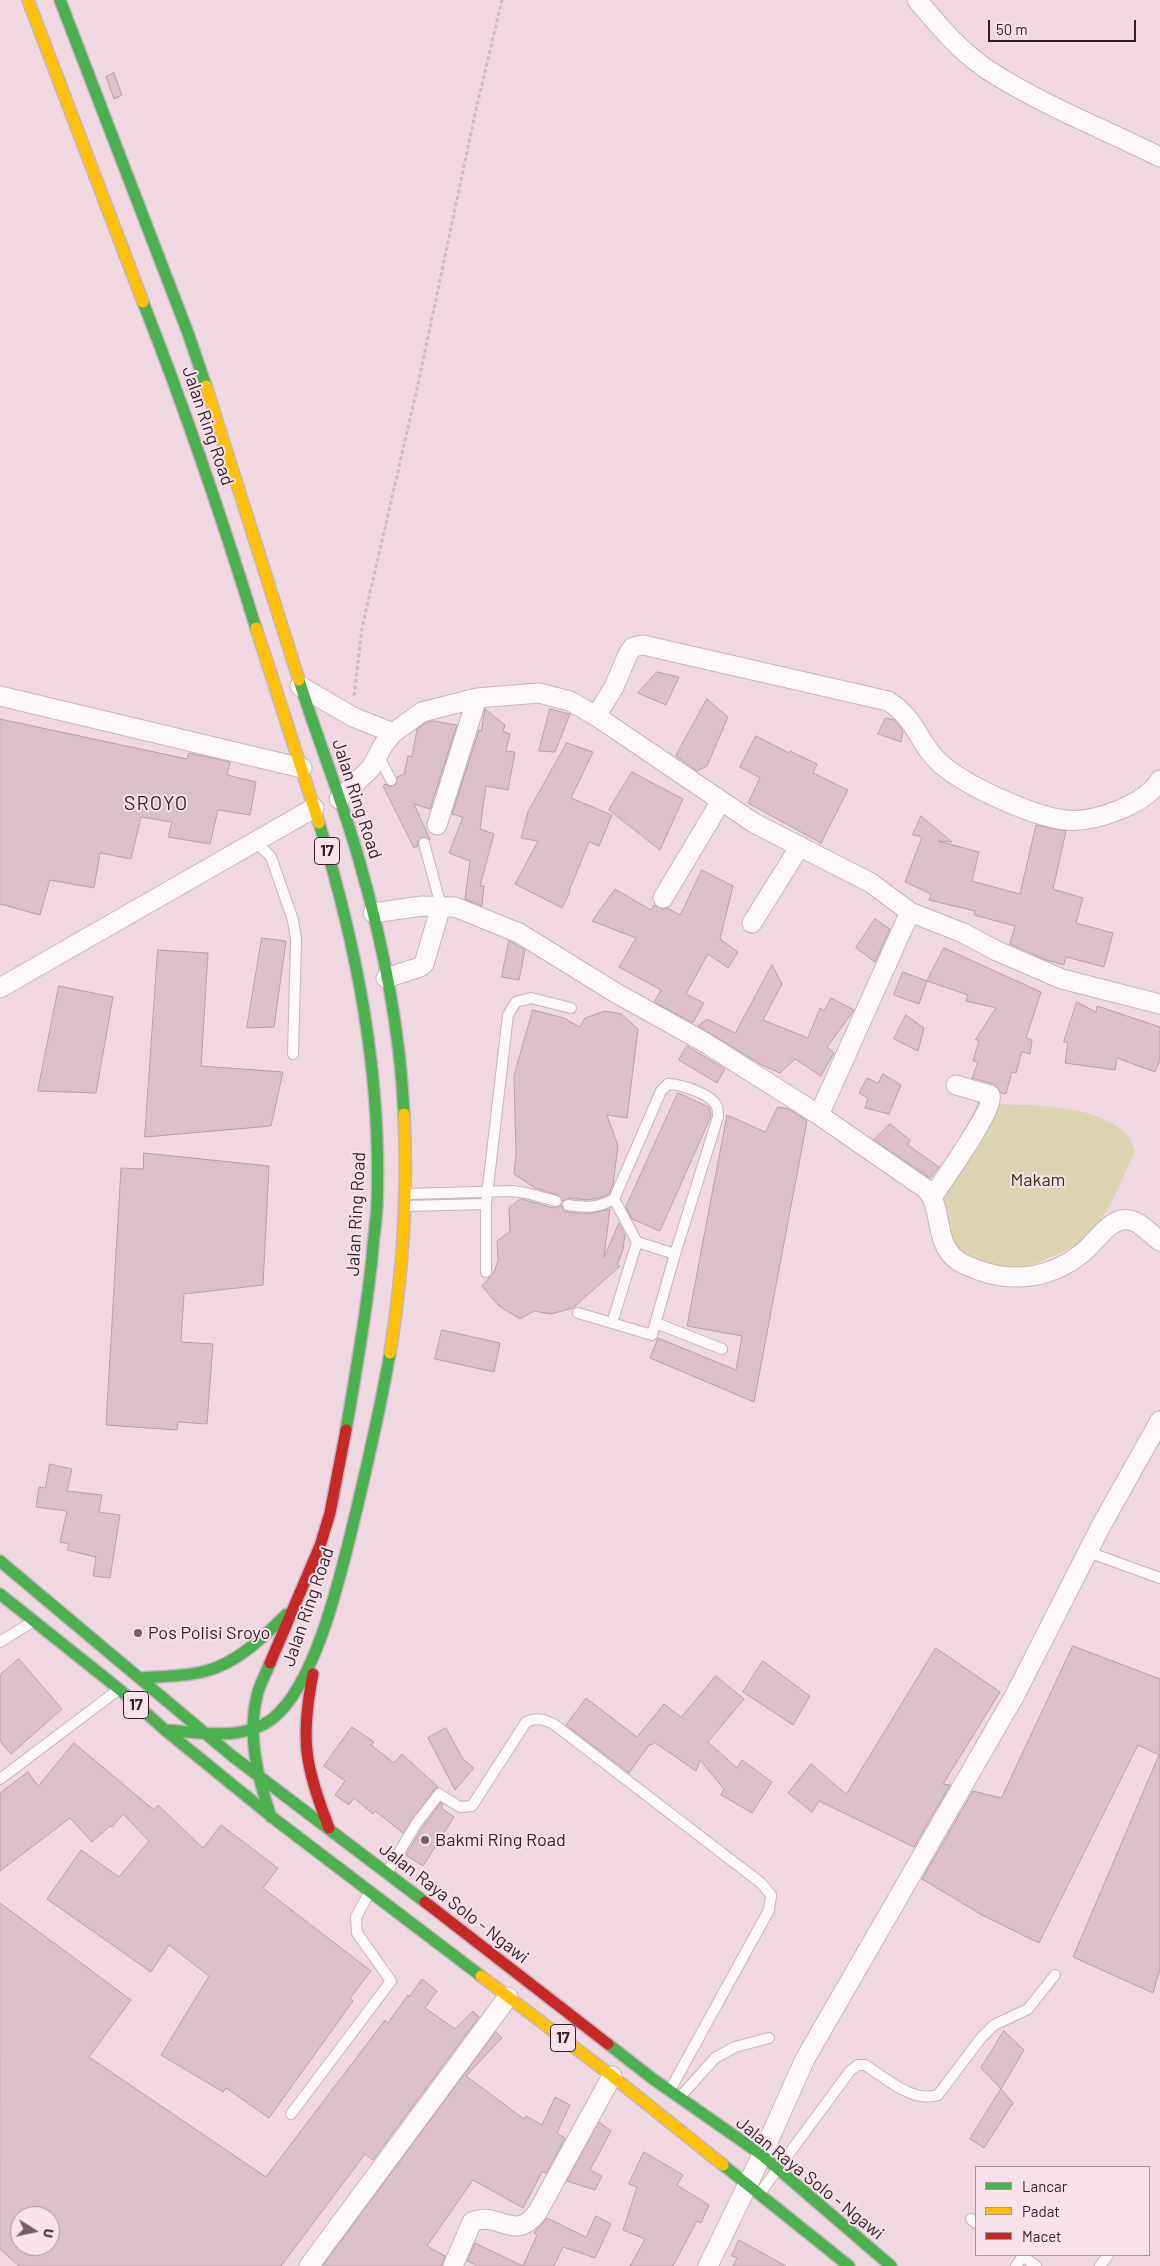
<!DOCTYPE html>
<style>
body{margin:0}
#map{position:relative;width:1160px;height:2266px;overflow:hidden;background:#efd8e1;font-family:Barlow,sans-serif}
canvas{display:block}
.legend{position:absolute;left:975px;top:2166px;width:175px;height:90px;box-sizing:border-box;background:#f8e2eb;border:1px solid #a8949c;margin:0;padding:6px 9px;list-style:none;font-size:15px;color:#311e26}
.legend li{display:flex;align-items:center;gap:10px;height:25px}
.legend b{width:25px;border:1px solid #a8949c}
.north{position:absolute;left:10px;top:2206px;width:50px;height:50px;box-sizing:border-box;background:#f8e2eb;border:1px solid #a8949c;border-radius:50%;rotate:100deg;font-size:14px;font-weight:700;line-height:20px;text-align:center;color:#311e26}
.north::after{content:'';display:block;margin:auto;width:18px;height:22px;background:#745f67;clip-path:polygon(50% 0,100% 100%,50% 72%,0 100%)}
.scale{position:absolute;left:988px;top:20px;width:148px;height:22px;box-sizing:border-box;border:2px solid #311e26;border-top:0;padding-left:6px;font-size:15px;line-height:18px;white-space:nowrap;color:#311e26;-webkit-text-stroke:4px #f8e2eb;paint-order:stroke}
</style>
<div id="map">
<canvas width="1160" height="2266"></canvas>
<ul class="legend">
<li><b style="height:6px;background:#4caf50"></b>Lancar</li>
<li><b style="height:6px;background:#ffc107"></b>Padat</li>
<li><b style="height:6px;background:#c62828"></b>Macet</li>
</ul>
<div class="north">U</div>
<div class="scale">50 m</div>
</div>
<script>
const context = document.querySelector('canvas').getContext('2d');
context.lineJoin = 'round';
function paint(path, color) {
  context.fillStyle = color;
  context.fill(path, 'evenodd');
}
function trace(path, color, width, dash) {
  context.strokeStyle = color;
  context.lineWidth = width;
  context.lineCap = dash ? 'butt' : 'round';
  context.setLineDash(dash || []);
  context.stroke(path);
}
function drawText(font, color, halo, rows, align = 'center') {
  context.font = font + ' Barlow,sans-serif';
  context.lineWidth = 4;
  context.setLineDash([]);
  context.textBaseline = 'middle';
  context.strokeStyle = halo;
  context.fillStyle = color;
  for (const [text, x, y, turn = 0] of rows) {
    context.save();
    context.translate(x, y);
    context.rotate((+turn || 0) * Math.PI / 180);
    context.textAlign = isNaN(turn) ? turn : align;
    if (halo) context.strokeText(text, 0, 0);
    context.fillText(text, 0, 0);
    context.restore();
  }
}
paint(new Path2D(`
 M998,1104c41,2 101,0 131,33 3,3 4,10 6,14l-21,46 -12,23 -16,21 -46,21 -22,7 -22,-1 -39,-16 -10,-15 -7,-39z`), '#ddd5b1');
const building = new Path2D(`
 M114,73l8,22 -8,4 -8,-22z
 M657,672l22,5 -13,28 -28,-12z
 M707,699l21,18 -21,49 -10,5 -21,-15z
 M485,709l20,16 -2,6 7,3 -4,17 9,1 -7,38 -22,-4 -6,43 14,5 -14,52h4l-2,20 -17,-7 5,-38 -21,-8 14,-36 -11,-3 27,-84 2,1z
 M550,709l20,5 -15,38 -16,-1z
 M886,718l8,2 9,11 -2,11 -23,-8z
 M0,719l187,40 2,-6 41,9 -3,13 29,7 -6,33 -32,-5 -8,34 -42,-7 4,-15 -31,-5 -10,42 -31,-6 -6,35 -44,-8 -10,35 -40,-11z
 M434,721l23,4 -27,84 -16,-5 16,36 -8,-3 -4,4v5l-4,2 -31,-62 2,-2 6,3 5,-3 1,-7 7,-3 4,-18 4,1 5,-28 10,-7z
 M756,736l33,17 1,-2 27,13 -4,9 35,17 -27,53 -73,-40 12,-25 -20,-11z
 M567,743l26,9 -22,46 41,17 -13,31 -10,-4 -20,49 1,1 -8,16 -47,-24 23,-43 -17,-3 7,-26z
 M632,772l51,27 -23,51 -51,-40z
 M921,816l31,26 -14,-1 41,11 -7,29 48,13 16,-69 30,6 -13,58 30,9 -7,25 37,10 -9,34 -38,-10 -2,8 -18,-5 -36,-16 5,-18 -41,-11 1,-4 -46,-11 2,-6 -26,-12 17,-45 -9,-2z
 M702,870l31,16 -13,53 18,13 -10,16 -20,-14 -22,40 18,9 -11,20 -39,-21 7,-12 -42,-23 17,-29 -44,-17 23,-32 36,21 3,-5 8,4 5,-1 13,7z
 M875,919l15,10 -15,33 -19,-14z
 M262,938l24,3 -12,86 -27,1z
 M509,941l16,9 -6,30 -17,-3z
 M944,948l97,44 -15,46 6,2 -2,14 -8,-2 -6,21 -4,-1 -6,22 -5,-1 -7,-9 -22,-6 6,-16 -5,-1 6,-21h-4l21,-32 -30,-7 2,-6 -41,-14z
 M158,950l50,3 -7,113 82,6 -12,54 -126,11z
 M772,965l10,19 -19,36 45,18 12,-30 4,3 7,-13 23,12 -27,37 7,6 -13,23 -26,-17 -15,14 -18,-8 -64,-39 9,-7 28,14z
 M903,972l24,9 -8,23 -25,-9z
 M59,986l54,11 -17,96 -58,-2z
 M1077,1002l19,10 1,-6 63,21v33l-5,12 -38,-14 -2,12 -50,-7 3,-21h-4z
 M533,1010l31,8 16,9 5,-9 20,-7 16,3 17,15 -11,89 -20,-3 11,31 -5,38 -4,10 -9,4 -14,2 -17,-2 -6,3 -5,-6 -23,-7 -21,-14 2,-21 -2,-77z
 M906,1015l18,13 -6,23 -24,-12z
 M687,1046l38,23 -8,14 -38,-23z
 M883,1074l18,11 -12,29 -24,-6 3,-10 -9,-5 8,-15 11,5z
 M678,1093l31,14 2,9 -51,115 -28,-12 -6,-12z
 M778,1107l11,2 18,12 -53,281 -104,-44 8,-20 78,32 6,-34 -55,-10 40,-211 38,17z
 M890,1124l20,16 -2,5 31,22 -9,11 -56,-38z
 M144,1153l125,13 -6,119 -79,9 -3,48 32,2 -6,80 -29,-2 -1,8 -71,-5 15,-257 22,1z
 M521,1199l33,9 7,-3 3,6 10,2h18l18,-4 -6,48 15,-34 6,12 -2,15 -6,15 3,1 -47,42 -22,6 -17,-3 -14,8 -21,-13 -17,-20 12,-14 4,-12 -1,-19 13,-10 -1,-23z
 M442,1330l58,13 -6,29 -59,-13z
 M50,1464l22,5 -5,22 35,4 -3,17 21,3 -10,63 -17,-2 3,-19 -29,-7 2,-6 -9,-2 7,-31 -31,-4 3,-20 6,1z
 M1073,1646l87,33v290l-7,24 -80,-36 86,-202 -21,-10 -99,198 -57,-28 -60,-36 51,-88 28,7z
 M936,1648l64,44 -57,92 7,1 -36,62 -95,-46 -7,11 -24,-19 23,-29 35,30z
 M19,1659l43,50 -51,45 -11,-13v-66z
 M763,1661l47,35 -17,29 -50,-33z
 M716,1676l28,23 -36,43 29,26 5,-8 30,22 -20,31 -31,-18 3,-6 -24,-29 -4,11 -42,-29 -2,3 -2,-1 -21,29 -63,-48 20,-27 51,39 27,-33 17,13z
 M352,1727l22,15 -3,3 23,18 8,-9 36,33 -4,3 -31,43 -28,-22 -2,3 -19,-16 -5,7 -14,-10 10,-14 -21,-15z
 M446,1728l17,31 11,9 -19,22 -27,-52z
 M74,1743l80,67 4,-5 45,43 18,-23 57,43 -15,20 108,83 -21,27 3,3 -84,117 -43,-30 -3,4 -62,-37 48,-79 -40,-31 -18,27 -104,-73 34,-49 38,27 30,-36 -26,-27 -11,13 -2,-1 -18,16 -22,-24 -70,53v-78l28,-21 10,14z
 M441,1803l2,2 -2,3 13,9 -31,49 -17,-11 16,-27z
 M0,1903l131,97 -42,57 177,120 119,-157 3,3 20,-28 1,2 13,-18 15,12 -12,17 30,21 18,-18 6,6 -106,143 -8,-6 -84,112h-262l-19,-17zM20,2216h30v30h-30z
 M1004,2031l20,19 -23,39 -20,-21z
 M496,2032l6,6 -36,38 58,43 2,-3 16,9 13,-28 15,8 -13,28 8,5 -19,35 -4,-1 -19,36 -50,-28 -46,66 18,10 -3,10h-119z
 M1001,2089l12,14 -29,45 -14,-9z
 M599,2122l12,9 -21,39 12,6 -7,14 -28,-9z
 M644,2152l39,23 -6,10 32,20 -8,18 -4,-2 -24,45h-43l15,-27 -22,-9 14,-43 -8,-3z
 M596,2216l15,8 -16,34 -32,-11 -9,19h-76l-11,-5 8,-18 48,23 14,-31 -3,-2 13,-15 39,19z
 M739,2240l47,26h-53l4,-8 -5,-2z`);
paint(building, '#dbbfcb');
trace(building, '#b5a1a9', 1);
const lane = new Path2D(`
 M378,755l13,25
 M256,842l15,15 22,63 3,20 -3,114
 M424,843l17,63
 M408,1194l105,-3 13,2 30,8
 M568,1205c18,3 30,3 46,-6l47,-108 7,-7c12,0 43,10 48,21 2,3 2,8 2,12l-43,137 -23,81 -40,-12 25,-81 -23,-43
 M407,1206l79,-2
 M637,1242l38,12
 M486,1272v-68l22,-189 8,-13 15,-4 40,10
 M578,1313l34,10
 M656,1323l66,26
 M1088,1552l72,26
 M0,1642l32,-20
 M0,1779l118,-89
 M388,1871l28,-47 23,-30 21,13 12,-1 54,-84c12,-5 18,-3 29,3l206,158 10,12 -2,15 -99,180
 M681,2096l34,-38 20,-11 34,-9
 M291,2114l100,-133 -34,-48 -1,-16 13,-24
 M760,2193l90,-122 8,-6h7c21,13 47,38 73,30l43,-57 13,-13 34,-16 27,-34
 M971,2219l5,4
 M1021,2255l15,11
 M1016,2266l7,-10
 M1100,2266l8,-11`);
const street = new Path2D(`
 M917,0c21,25 42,50 68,68 54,36 117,60 175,89
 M300,686l53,31 40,16
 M0,696l302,72
 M596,716l18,-29 14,-33 5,-7 10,-2 245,56c29,18 30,43 53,63 25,22 91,52 124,56 29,3 80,-15 95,-40
 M339,799l32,-31 13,-24 9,-11 29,-21 55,-14 62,-5 31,8 26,15 158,107 117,60 39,29 53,21 34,18 65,28 98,25
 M437,825l40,-127
 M663,898l58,-97
 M373,913l49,-7 33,1 64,26 97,60 88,49 115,73 107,74c18,20 7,53 31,71 6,5 16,8 24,11 35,12 71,6 100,-17 14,-10 29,-38 48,-34 11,1 22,15 31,21
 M752,923l48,-77
 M386,978l34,-11 4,-3 17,-58
 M0,988l314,-180
 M819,1115l91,-203
 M933,1196c10,-16 62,-87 57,-101l-34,-10
 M309,2266l199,-269
 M453,2266l19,-44c26,-12 42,21 65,-9l75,-137
 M708,2266l54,-111 43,-96 210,-364 87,-171 58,-103`);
const fast = new Path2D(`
 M60,0l128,333 18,53
 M143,302c42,107 79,216 113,326
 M299,680c19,61 43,119 60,180 24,83 41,169 45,254
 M319,823c38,124 63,252 58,383 -1,17 -4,35 -5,52 -6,58 -16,115 -26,172
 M0,1561l231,194 194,147
 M0,1594l119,95 46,41 112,91 204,155
 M270,1663c-4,11 -11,22 -13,33 -10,40 1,83 14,121
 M141,1678c21,-2 44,-1 65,-7 33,-9 57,-34 81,-57
 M165,1730c34,2 77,12 107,-11 46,-35 71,-155 85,-211 12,-51 24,-103 33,-155
 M608,2044l45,35 109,76 129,111
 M723,2165l126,101`);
const slow = new Path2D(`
 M28,0l115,302
 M206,386l93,294
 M256,628l63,195
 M390,1353c13,-80 18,-158 14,-239
 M481,1976l131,100 111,89`);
const jam = new Path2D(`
 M270,1663l50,-117 10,-33 16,-83
 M313,1674c-13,65 -8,93 16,154
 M425,1902l183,142`);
trace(lane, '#c7b4bc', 12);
trace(street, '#c7b4bc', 21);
trace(fast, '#c7b4bc', 14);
trace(slow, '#c7b4bc', 14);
trace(jam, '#c7b4bc', 14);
trace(new Path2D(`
 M354,696l8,-68 56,-244 57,-270 27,-114`), '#c7bfc3', 3, [4, 2.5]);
trace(lane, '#fdf9fa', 10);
trace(street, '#fdf9fa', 19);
trace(fast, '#4caf50', 11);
trace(slow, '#ffc107', 11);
trace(jam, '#c62828', 11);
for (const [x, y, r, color] of [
 [138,1633,5,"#745f67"],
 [425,1840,5,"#745f67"]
]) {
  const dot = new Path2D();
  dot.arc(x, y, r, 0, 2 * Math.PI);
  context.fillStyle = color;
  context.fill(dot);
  trace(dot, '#f8e2eb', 2);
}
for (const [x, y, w] of [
 [327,851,25],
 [136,1705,25],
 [563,2038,25]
]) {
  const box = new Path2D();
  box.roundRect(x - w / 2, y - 13.5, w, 27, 4);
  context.fillStyle = '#f8e2eb';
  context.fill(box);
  trace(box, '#311e26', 1);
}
drawText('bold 16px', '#311e26', null, [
 ["17",327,851],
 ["17",136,1705],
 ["17",563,2038]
]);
drawText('18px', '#311e26', '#f8e2eb', [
 ["Jalan Ring Road",208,426,71],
 ["Jalan Ring Road",357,799,72],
 ["Jalan Ring Road",356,1214,-87],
 ["Jalan Ring Road",308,1607,-71],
 ["Jalan Raya Solo - Ngawi",454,1903,38],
 ["Jalan Raya Solo - Ngawi",810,2178,39]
]);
drawText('18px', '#323300', '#f8e2eb', [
 ["Makam",1038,1180]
]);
drawText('18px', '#311e26', '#f8e2eb', [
 ["Pos Polisi Sroyo",148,1633],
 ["Bakmi Ring Road",435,1840]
], 'left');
context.letterSpacing = '1px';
drawText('20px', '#311e26', '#f8e2eb', [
 ["SROYO",156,803]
]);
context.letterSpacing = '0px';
</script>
